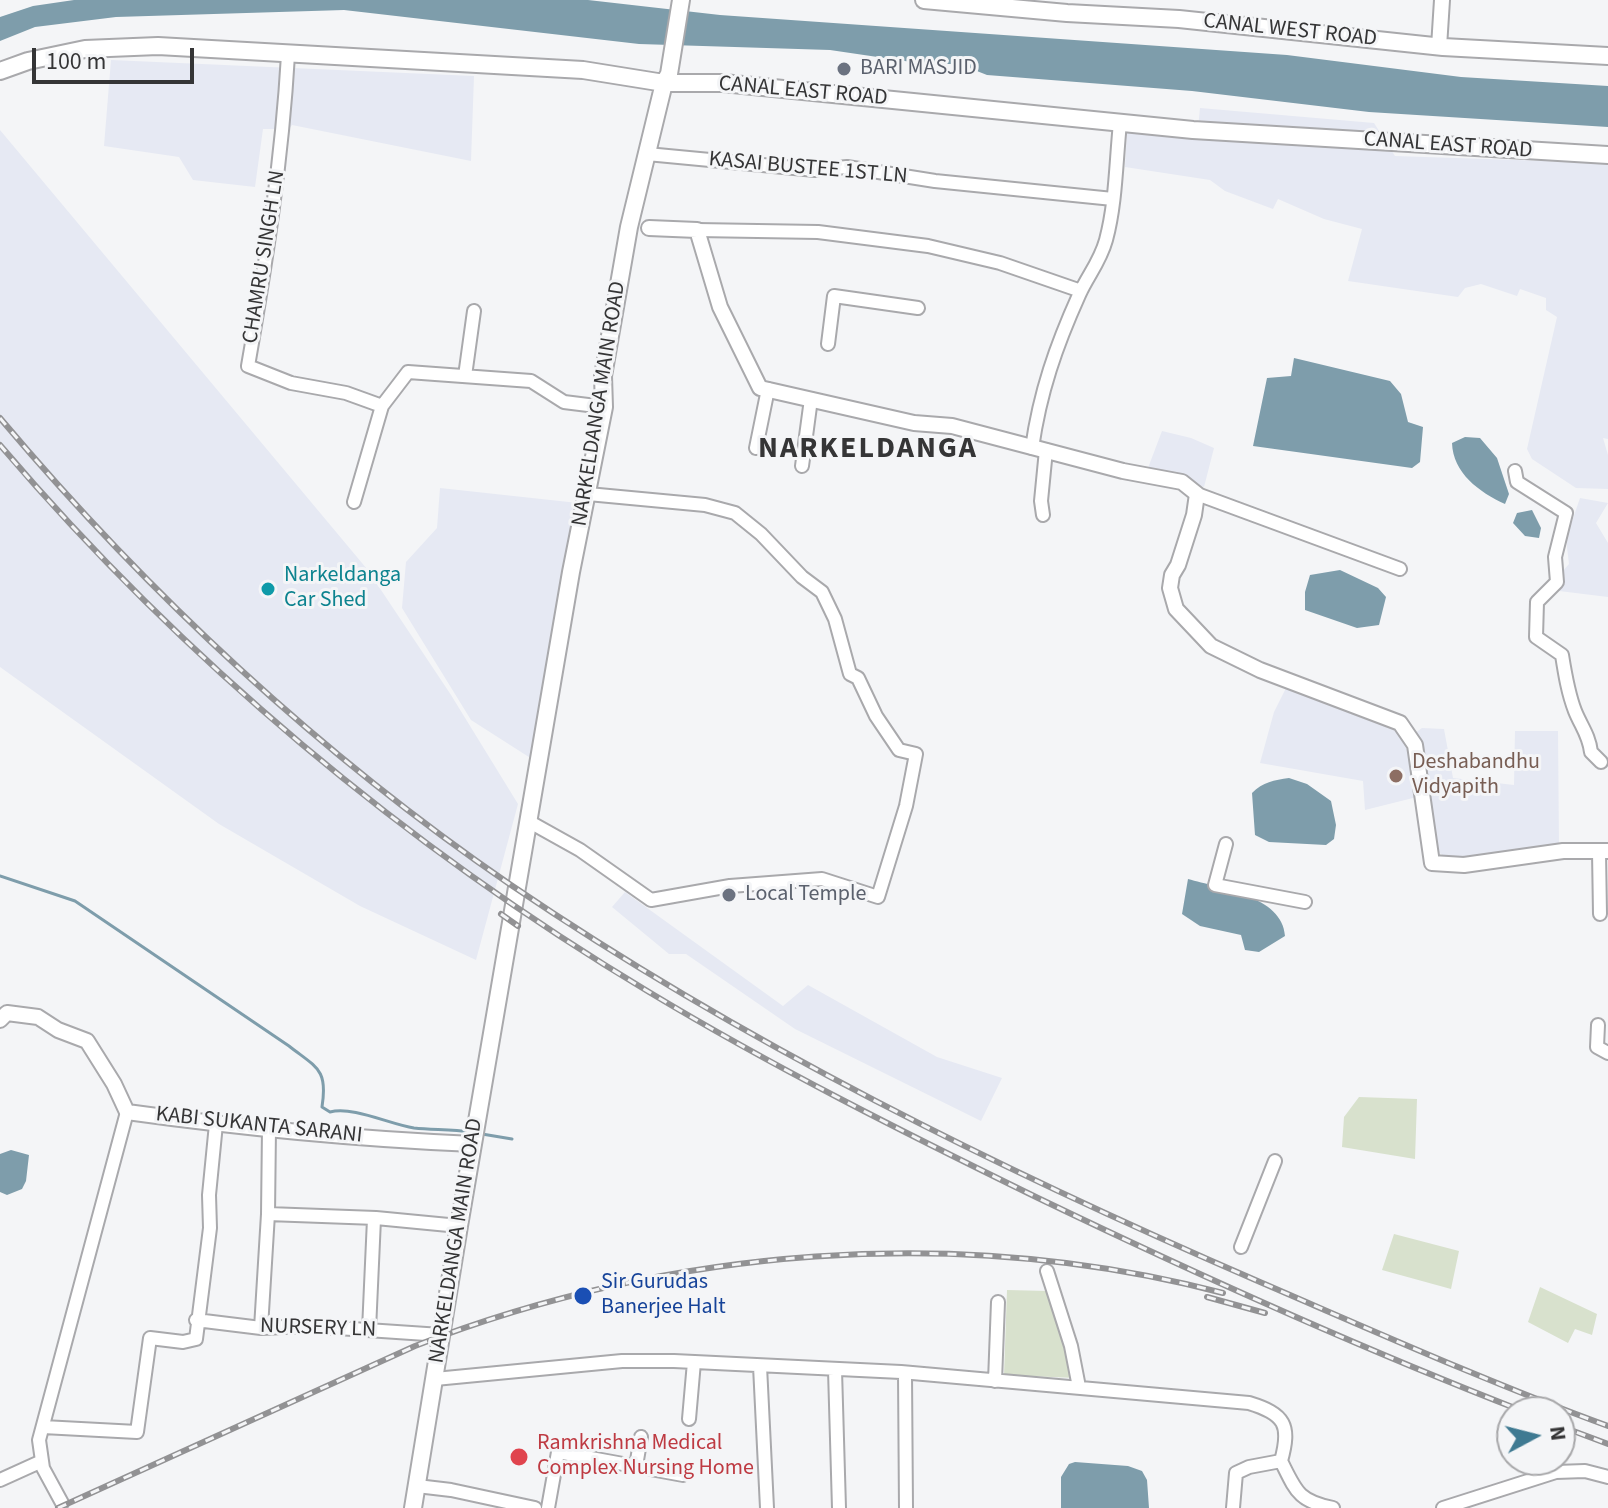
<!DOCTYPE html>
<style>
body{margin:0}
#map{position:relative;width:1608px;height:1508px;overflow:hidden;background:#f4f5f7;font-family:"Source Sans 3",sans-serif}
canvas{display:block}
.north{position:absolute;left:1496px;top:1396px;width:80px;height:80px;box-sizing:border-box;background:#f4f5f7;border:2px solid #a8a8aa;border-radius:50%;rotate:83deg;font-size:22px;font-weight:700;line-height:32px;text-align:center;color:#353536}
.north::after{content:'';display:block;margin:auto;width:28px;height:36px;background:#3f7a92;clip-path:polygon(50% 0,100% 100%,50% 72%,0 100%)}
.scale{position:absolute;left:32px;top:48px;width:162px;height:36px;box-sizing:border-box;border:4px solid #353536;border-top:0;padding-left:10px;font-size:24px;line-height:28px;white-space:nowrap;color:#353536;-webkit-text-stroke:6px #f4f5f7;paint-order:stroke}
</style>
<div id="map">
<canvas width="1608" height="1508"></canvas>
<div class="north">N</div>
<div class="scale">100 m</div>
</div>
<script>
const context = document.querySelector('canvas').getContext('2d');
context.lineJoin = 'round';
function paint(path, color) {
  context.fillStyle = color;
  context.fill(path, 'evenodd');
}
function trace(path, color, width, dash) {
  context.strokeStyle = color;
  context.lineWidth = width;
  context.lineCap = dash ? 'butt' : 'round';
  context.setLineDash(dash || []);
  context.stroke(path);
}
function drawText(font, color, halo, rows, align = 'center') {
  context.font = font + ' "Source Sans 3",sans-serif';
  context.lineWidth = 6;
  context.setLineDash([]);
  context.textBaseline = 'middle';
  context.strokeStyle = halo;
  context.fillStyle = color;
  for (const [text, x, y, turn = 0] of rows) {
    context.save();
    context.translate(x, y);
    context.rotate((+turn || 0) * Math.PI / 180);
    context.textAlign = isNaN(turn) ? turn : align;
    if (halo) context.strokeText(text, 0, 0);
    context.fillText(text, 0, 0);
    context.restore();
  }
}
paint(new Path2D(`
 M111,60l363,16 -3,85 -179,-36 -3,4h-26l-8,58 -62,-7 -14,-23 -75,-11z
 M1200,108l174,15 21,33 213,7v276l-5,-1 5,17v34l-32,-1 -44,-29 -5,-10 30,-132 -11,-7v-12l-26,-9 -3,7 -36,-12 -16,4 -7,9 -110,-16 14,-52 -38,-10 -46,-20 -5,10 -48,-18 -15,-11 -85,-13 2,-37 70,10z
 M0,130l367,439 84,126 67,109 -42,156 -116,-54 -141,-82 -219,-157z
 M1162,431l29,7 23,10 -10,39 -56,-19z
 M440,488l138,15 -46,256 -61,-39 -69,-112 4,-46 31,-34z
 M1580,498l28,5 -12,20 12,20v54l-57,-7 1,-7 17,-19 -3,-25z
 M1287,686l111,42 11,16 8,53 -52,13 -2,-29 -103,-18 14,-51z
 M1422,728l22,1 9,49 61,7 1,-54h43l1,115 -110,14 -16,-12 -9,-99 -9,-16z
 M625,892l158,114 25,-21 129,72 65,21 -21,43 -186,-92 -109,-75h-17l-57,-47z`), '#e6e9f3');
paint(new Path2D(`
 M1359,1097l58,2 -2,60 -73,-12 2,-30z
 M1394,1234l65,17 -8,38 -69,-19z
 M1540,1287l57,27 -5,21 -17,-6 -7,14 -40,-21z
 M1007,1290l41,1 28,87 -72,-3z`), '#d8e1cd');
paint(new Path2D(`
 M74,0h514l132,15 567,40 174,22 147,9v41l-239,-15 -177,-21 -205,-16 -28,-11h-34l-95,-14 -191,-6 -295,-34 -228,7 -81,10 -35,14v-24l33,-11z
 M1294,358l96,23 11,13 7,28 15,5 -3,35 -8,6 -159,-22 14,-68 24,-2z
 M1465,437l15,1 17,20 12,36 -4,10c-26,-12 -52,-31 -53,-61z
 M1532,510l9,18 -2,10 -14,-2 -12,-13 4,-10z
 M1340,570l38,18 8,9 -7,28 -22,3 -52,-18v-18l5,-17z
 M1289,778l18,6 24,17 5,24 -2,14 -8,6 -57,-3 -14,-7 -3,-42c11,-11 22,-13 37,-15z
 M1188,879c31,9 95,17 97,57l-26,16 -14,-2 -4,-15 -41,-9 -18,-12z
 M11,1150l18,5 -3,26 -4,8 -15,6 -7,-3v-38z
 M1075,1462l53,4 14,5 5,9 2,28h-88v-31l8,-13z`), '#7e9dab');
trace(new Path2D(`
 M0,876l75,25 214,145c28,22 39,23 33,61l8,5c23,-6 59,12 84,16 19,2 38,1 56,4
 M482,1134l30,5`), '#7e9dab', 3);
const minor = new Path2D(`
 M288,55c-6,105 -22,208 -40,311l43,17 55,10 36,13
 M647,154l168,16 32,-3 88,14 178,18
 M697,230l121,2 110,14 72,17 81,28
 M828,344l6,-48 84,12
 M465,376l9,-65
 M756,448l12,-59
 M1032,448c8,-56 24,-102 47,-153 9,-20 21,-33 27,-55 10,-37 10,-79 14,-117
 M802,466l9,-67
 M1515,471l2,11 49,31 -11,44 2,25 -20,20 -1,35 26,18c3,19 6,38 13,56 6,15 14,24 16,41l10,10
 M1197,494l203,75
 M354,502l28,-96 26,-34 123,9 33,21 40,5
 M1043,515l-2,-14 5,-51
 M528,821l52,29 71,50 79,-14 92,-7 56,18 28,-91 10,-52 -17,-4 -23,-34 -18,-38 -8,-4 -15,-55 -13,-27 -20,-15 -41,-43 -26,-21 -30,-8 -117,-11
 M1226,844l-11,41 90,17
 M1599,852l1,62
 M1598,1025l-1,22 11,6
 M268,1214l108,4 83,8
 M1241,1247l34,-86
 M1047,1271l24,75 8,41
 M196,1320l65,8 47,-2 133,9
 M261,1328l7,-114 1,-85
 M369,1330l5,-111
 M760,1366l7,142
 M835,1370l4,138
 M905,1374l1,134
 M435,1379l187,-18h52l227,11 348,31c36,11 42,22 32,58l-32,6 -13,6 -3,35
 M995,1381l3,-79
 M689,1419l5,-57
 M43,1427l94,5 13,-94 33,4 13,-3 14,-111 -1,-33 7,-71
 M1281,1461c15,30 17,40 52,47
 M636,1466l5,-29
 M0,1480l42,-19
 M417,1486l34,4 84,18
 M62,1503l-19,-35 -4,-28 88,-328
 M548,1508l10,-56 125,23
 M1443,1508l113,-36 29,-1 23,6`);
const tertiary = new Path2D(`
 M1439,47l3,-47
 M649,228l48,2 23,77 40,81 154,35 38,3 171,45 59,11 15,12 -3,21 -16,50 -6,10 -2,13 6,21 35,37 49,24 140,53 15,22 17,118 32,2 99,-14h45
 M0,1020l7,-7 31,4 20,13 29,11 27,43 13,28c115,16 230,27 346,32`);
const secondary = new Path2D(`
 M924,0l143,13 112,6 264,28 165,9
 M0,71l28,-10 57,-12 73,-3 425,24 81,13h59l470,47 415,25
 M413,1508l46,-282 112,-654 33,-165 -1,-31 26,-149 35,-144 5,-9 12,-74`);
trace(minor, '#a9a9ac', 16);
trace(tertiary, '#a9a9ac', 18);
trace(secondary, '#a9a9ac', 20);
trace(minor, '#fff', 12);
trace(tertiary, '#fff', 14);
trace(secondary, '#fff', 16);
const rail = new Path2D(`
 M0,418c148,176 321,337 511,467 234,159 490,285 749,397 116,50 230,101 348,144
 M0,445c183,215 407,402 649,547 126,76 258,142 389,206 160,77 322,150 487,214
 M501,914l17,12
 M1207,1297l58,16
 M1560,1426l48,18
 M58,1508l357,-162c255,-99 543,-122 808,-53`);
trace(rail, '#929294', 6);
trace(rail, '#f4f5f7', 3, [9]);
for (const [x, y, r, color] of [
 [844,69,8,"#6b7280"],
 [268,589,8,"#0f9aa8"],
 [1396,776,8,"#8d6e63"],
 [729,895,8,"#6b7280"],
 [583,1296,10,"#1a4fb4"],
 [519,1457,10,"#e0444e"]
]) {
  const dot = new Path2D();
  dot.arc(x, y, r, 0, 2 * Math.PI);
  context.fillStyle = color;
  context.fill(dot);
  trace(dot, '#f4f5f7', 3);
}
drawText('22px', '#353536', '#f4f5f7', [
 ["CANAL WEST ROAD",1290,31,6],
 ["CANAL EAST ROAD",803,92,5],
 ["CANAL EAST ROAD",1448,146,4],
 ["KASAI BUSTEE 1ST LN",808,169,5],
 ["CHAMRU SINGH LN",265,257,-81],
 ["NARKELDANGA MAIN ROAD",600,404,-81],
 ["KABI SUKANTA SARANI",259,1126,6],
 ["NARKELDANGA MAIN ROAD",457,1241,-81],
 ["NURSERY LN",318,1329,2]
]);
drawText('22px', '#5b616d', '#f4f5f7', [
 ["BARI MASJID",860,69],
 ["Local Temple",745,895]
], 'left');
drawText('22px', '#0d838f', '#f4f5f7', [
 ["Narkeldanga",284,576],
 ["Car Shed",284,601]
], 'left');
drawText('22px', '#785e54', '#f4f5f7', [
 ["Deshabandhu",1412,763],
 ["Vidyapith",1412,788]
], 'left');
drawText('22px', '#164399', '#f4f5f7', [
 ["Sir Gurudas",601,1283],
 ["Banerjee Halt",601,1308]
], 'left');
drawText('22px', '#be3a42', '#f4f5f7', [
 ["Ramkrishna Medical",537,1444],
 ["Complex Nursing Home",537,1469]
], 'left');
context.letterSpacing = '2px';
drawText('bold 30px', '#353536', '#f4f5f7', [
 ["NARKELDANGA",868,450]
]);
context.letterSpacing = '0px';
</script>
